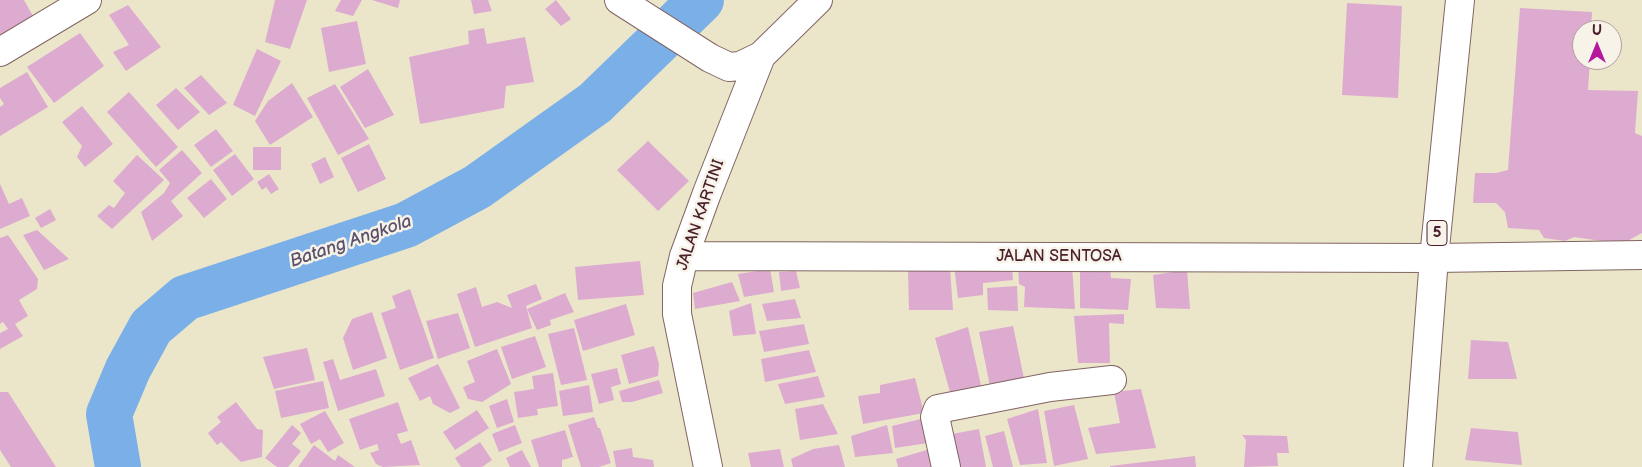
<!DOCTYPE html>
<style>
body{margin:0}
#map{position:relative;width:1642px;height:467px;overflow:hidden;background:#ebe6c9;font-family:"Balsamiq Sans",sans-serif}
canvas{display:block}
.north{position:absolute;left:1572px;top:20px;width:50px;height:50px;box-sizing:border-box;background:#f7f3e8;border:1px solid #b29e9c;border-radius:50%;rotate:0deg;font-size:14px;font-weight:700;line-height:20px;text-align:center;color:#4a1f2b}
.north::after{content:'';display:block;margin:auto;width:18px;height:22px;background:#b5179e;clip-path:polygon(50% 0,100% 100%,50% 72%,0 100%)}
</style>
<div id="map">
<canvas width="1642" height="467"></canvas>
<div class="north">U</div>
</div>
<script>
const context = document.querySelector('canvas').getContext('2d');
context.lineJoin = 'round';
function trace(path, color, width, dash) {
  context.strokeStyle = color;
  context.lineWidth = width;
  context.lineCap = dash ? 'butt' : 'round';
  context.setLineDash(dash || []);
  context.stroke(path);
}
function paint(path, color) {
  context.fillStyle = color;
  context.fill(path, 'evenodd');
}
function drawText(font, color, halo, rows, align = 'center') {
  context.font = font + ' "Balsamiq Sans",sans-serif';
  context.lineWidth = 5;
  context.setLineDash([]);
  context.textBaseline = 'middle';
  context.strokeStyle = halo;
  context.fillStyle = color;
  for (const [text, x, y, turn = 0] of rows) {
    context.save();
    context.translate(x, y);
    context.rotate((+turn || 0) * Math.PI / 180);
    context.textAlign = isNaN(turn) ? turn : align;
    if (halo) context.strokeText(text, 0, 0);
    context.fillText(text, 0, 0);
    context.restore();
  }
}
trace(new Path2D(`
 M118,467l-9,-53 19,-45 23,-42 34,-29 221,-73 71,-38 118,-84 106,-103`), '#7aafe8', 46);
paint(new Path2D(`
 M0,0h24l9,16 -33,20z
 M275,0h32l-17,49 -25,-7z
 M341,0h21l-9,16 -18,-5z
 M372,0h28l-2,8z
 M471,0h17l4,11 -18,3z
 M556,0l15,19 -10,7 -16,-17z
 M1347,3l55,3 -4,92 -56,-3z
 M128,5l33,42 -35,24 -13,-19 16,-7 -20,-30z
 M1520,8l72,4 -1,18h-9v30h8l-2,30 50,1 -3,42 7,3v97l-20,11 -48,-7 -9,4 -21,-3 -5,-8 -31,-2 -3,-16 -9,-9h-23l2,-30h21l12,-3z
 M357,21l9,43 -37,8 -8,-44z
 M484,28l3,16 38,-7 9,45 -28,4 -2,22 -84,16 -11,-67 60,-13 -1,-13z
 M80,33l24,33 -50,37 -27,-36z
 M257,49l24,12 -26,55 -22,-11z
 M368,69l26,46 -29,13 -25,-41z
 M27,72l21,35 -48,29v-29l4,-3 -4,-6v-10z
 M201,75l26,28 -18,12 -25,-27z
 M292,83l21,34 -43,28 -15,-24 13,-20z
 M335,84l34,55 -31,16 -31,-57z
 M176,88l24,24 -22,18 -22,-25z
 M129,92l49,55 -22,20 -49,-55z
 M82,106l31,38 -28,23 -8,-10 5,-11 -20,-24z
 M216,129l17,22 -22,16 -17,-22z
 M648,141l41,40 -31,30 -41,-41z
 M369,144l17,35 -28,13 -17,-34z
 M253,147h28v23h-28z
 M182,150l20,23 -31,28 12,15 -31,25 -11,-29 23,-19 6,-10 -11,-13z
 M235,154l19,25 -22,17 -19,-26z
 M137,155l27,25 -52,49 -15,-13 12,-11 5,3 11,-15 -12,-12z
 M325,157l9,20 -14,7 -9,-20z
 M269,174l10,15 -8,5 -5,-7 -4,3 -5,-8z
 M211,179l16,20 -23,19 -17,-20z
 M0,184l9,20 13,-6 8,18 -30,13z
 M50,209l6,11 -15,8 -6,-10z
 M37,230l32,29 -25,11 -21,-35z
 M8,235l30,44 -1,10 -18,11 9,16 -13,8 8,12 -23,13v-16l8,-4 -5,-7 -3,2v-86z
 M640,261l4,34 -66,5 -3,-33z
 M1012,263l1,17 -30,3v12l-25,3 -4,-32z
 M1080,264l30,2 1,12 20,1 -3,31 -48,-2z
 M1018,265h54l3,44 -51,-2 1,-20 -6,-3z
 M770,269l4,23 -30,5 -6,-23z
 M950,269l3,41h-44l-1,-40z
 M1187,270l3,39 -34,-1 -3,-33z
 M796,271l4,17 -19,3 -2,-19z
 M732,282l8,19 -45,8 -2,-16z
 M536,284l6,15 -16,7 6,22 -57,19 -18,-53 19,-7 6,20 15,-5 15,6 -5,-13z
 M1017,286l1,25 -30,-1 -1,-22z
 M410,289l24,69 -34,12 -19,-57 15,-5 -4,-12z
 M565,293l9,19 -24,8 1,5 -14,5 -10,-21z
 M795,299l6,19 -34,3 -5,-17z
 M751,303l5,31 -23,2 -4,-25z
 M626,304l9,31 -52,16 -9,-31z
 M372,312l15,46 -34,12 -10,-32 9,-19z
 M458,313l12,35 -32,11 -12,-38z
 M1124,314v10l-15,-1 1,40h-32l-4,-47z
 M804,324l5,20 -45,8 -5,-21z
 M1013,326l12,57 -34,8 -12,-59z
 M968,327l14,63 -31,6 -16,-58z
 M574,328l13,52 -26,5 -13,-51z
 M535,336l11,31 -34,12 -11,-32z
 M1471,340l37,2 9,37h-49z
 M654,346l5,18 -1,12 -29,8 -8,-29z
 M307,348l8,32 -41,9 -11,-32z
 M497,349l14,35 -29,18 -14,-3 -5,-12 12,-5 -8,-21z
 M809,350l7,22 -51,10 -4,-23z
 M333,359l7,21 36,-11 9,27 -47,15 -15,-49z
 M438,364l22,44 -10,5 -17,-9 -3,-8 -10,5 -12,-23z
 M617,368l4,16 -10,3 3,13 -15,4 -8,-30z
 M553,373l5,33 -21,3 1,6 -20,3 -4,-26 20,-3 -2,-13z
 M818,376l7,21 -40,7 -7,-20z
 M915,378l9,35 -61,11 -5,-28 22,-3v-8z
 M659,380l4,13 -31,9h-10l-3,-11z
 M323,381l6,27 -48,10 -6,-27z
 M589,385l4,27 -30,4 -4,-25z
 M1141,389l15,59 -60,6 -8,-26 32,-5 -6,-31z
 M0,392h8l48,75h-45l-11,-17z
 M507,399l7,23 -17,6 -8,-22z
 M236,402l21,27 6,1 -1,27 -21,5 -20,-20 -4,3 -9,-12 13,-11 -4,-5z
 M398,402l10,29 -11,3 4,10 10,-4 9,25 -37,2 -7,-3 -6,-11 9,-3 -2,-6 -17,6 -11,-31z
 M823,404l15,30 -38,6 -5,-31z
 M1074,405l14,54 -34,7 -10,-55z
 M1038,409l9,54 -27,2 -13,-46z
 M477,410l12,18 -34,22 -12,-18z
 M325,411l19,32 -16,9 -8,-13 -9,5 -11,-20z
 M594,417l4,11h2l11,35 -12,4h-18l-13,-42z
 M925,418l3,25 -33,5 -3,-22z
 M292,425l9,8 -9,11 9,7 -13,16h-11l-12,-9z
 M515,425l7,18 -23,9 -7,-18z
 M887,425l6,28 -38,4 -4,-21z
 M1471,428l47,4 4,33 -57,-5z
 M979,429l7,38h-29l-5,-33z
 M565,430l8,27 -11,3v7h-23l-8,-27z
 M1004,431l9,36h-20l-8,-31z
 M1242,435l45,1 2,17h-12l1,13 -34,1 2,-27z
 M480,442l12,18 -10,7h-21l-6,-9z
 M314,445l21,16 3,-6 17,12h-57z
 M839,445l6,22h-52l-2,-8 22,-10z
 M632,448l1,9 20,3 1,7h-38l-3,-16z
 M780,449l4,18h-33l-3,-14z
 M930,449l3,18h-35l-2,-8z
 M522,450l9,17h-21l-4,-9z
 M1195,456l1,11h-86v-1z`), '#ddabd0');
const minor = new Path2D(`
 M619,0l91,58 19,9 11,-1 21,-10 57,-56
 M0,52l87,-52
 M684,256l750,2 208,-3
 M708,467l-31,-153v-28l7,-30 23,-63 54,-137
 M946,467l-11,-50 3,-8 112,-22 62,-7`);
const trunk = new Path2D(`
 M1418,467l16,-209 26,-258`);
trace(minor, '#826562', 30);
trace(trunk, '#826562', 30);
trace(minor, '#fff', 28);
trace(trunk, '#fff', 28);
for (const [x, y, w] of [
 [1437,233,20]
]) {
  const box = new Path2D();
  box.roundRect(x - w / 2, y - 12.5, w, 25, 4);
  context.fillStyle = '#f7f3e8';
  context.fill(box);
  trace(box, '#4a1f2b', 1);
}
drawText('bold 15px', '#4a1f2b', null, [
 ["5",1437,233]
]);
drawText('16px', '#4a1f2b', '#f7f3e8', [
 ["JALAN KARTINI",701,215,-71],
 ["JALAN SENTOSA",1059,257]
]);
drawText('italic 18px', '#5b516d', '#f7f3e8', [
 ["Batang Angkola",351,242,-19]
]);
</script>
